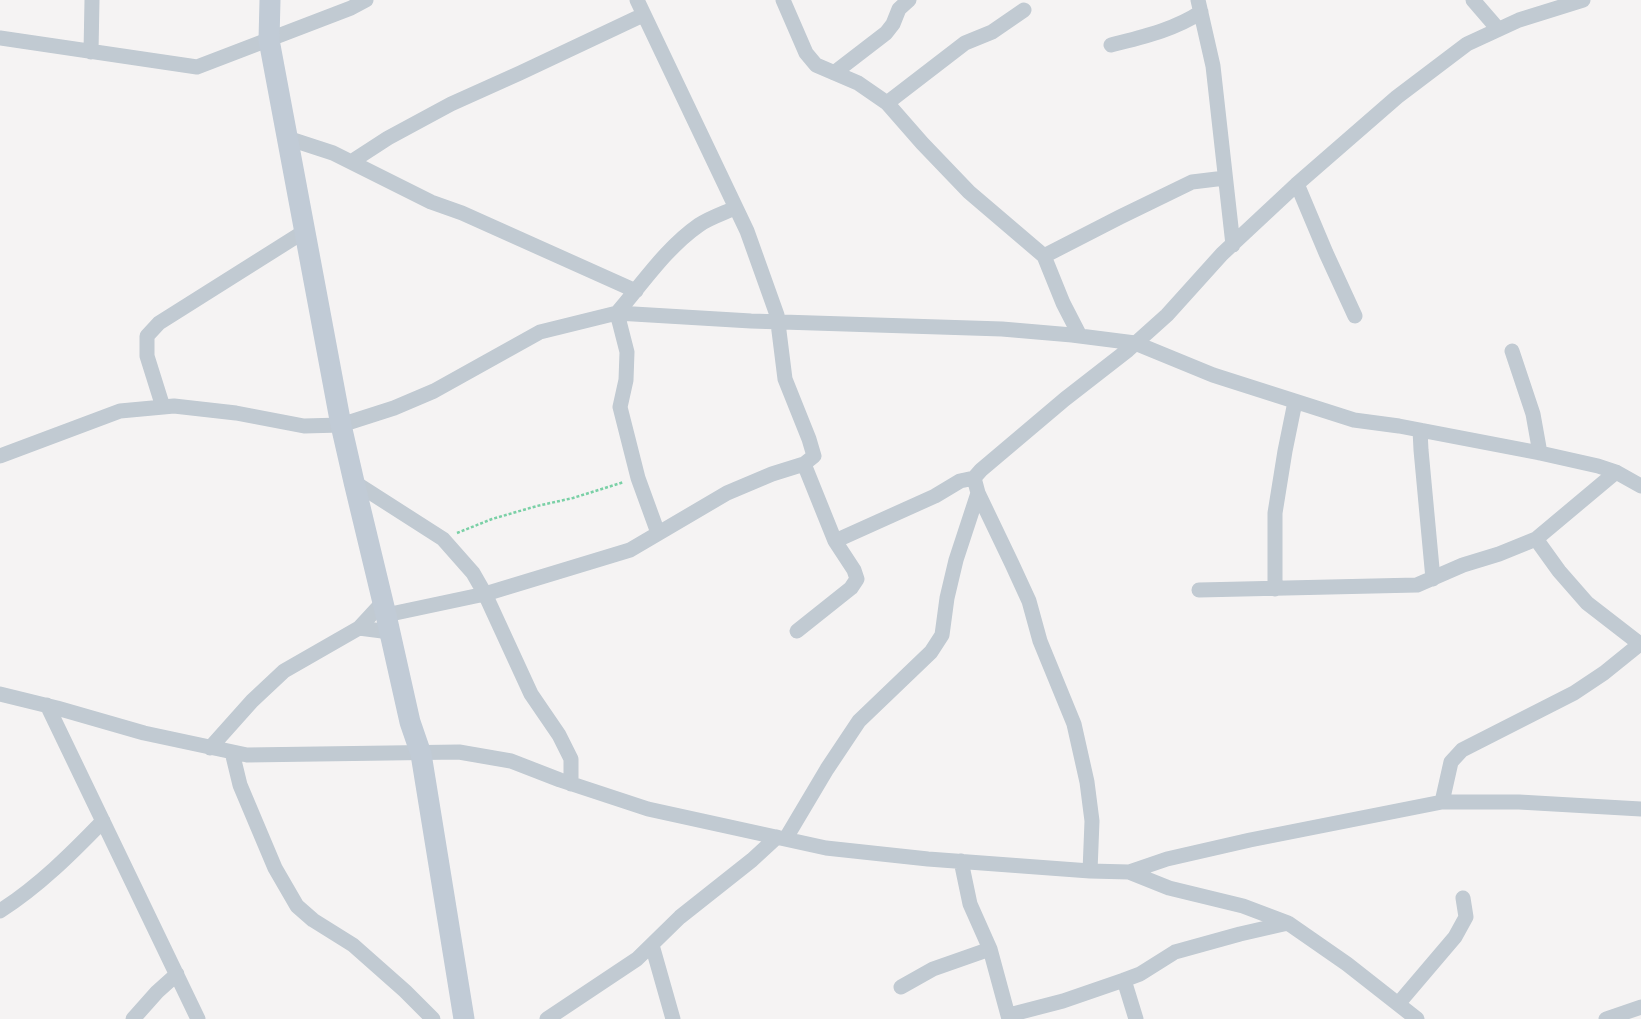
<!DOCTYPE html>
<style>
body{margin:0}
canvas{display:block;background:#f5f3f3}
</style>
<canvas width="1641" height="1019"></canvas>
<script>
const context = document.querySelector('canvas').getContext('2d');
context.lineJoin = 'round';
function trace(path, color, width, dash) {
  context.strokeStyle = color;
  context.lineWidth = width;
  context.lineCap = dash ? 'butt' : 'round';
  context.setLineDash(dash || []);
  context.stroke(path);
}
trace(new Path2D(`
 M457,533l35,-14 45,-13 36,-8 51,-16`), '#7ad0a6', 2.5, [3, 2]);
trace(new Path2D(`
 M637,0l110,231 30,84 8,64 24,60 5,17 -10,8
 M783,0l23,53 10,12 42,18 29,20 35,40 47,49 75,64 19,47 17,33
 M1198,0l15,66 20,179
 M1473,0l25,29
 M0,38l197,29 154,-59 15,-8
 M1111,45c31,-8 63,-15 90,-33
 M91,52l1,-52
 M834,73l52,-40 7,-9 6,-15 10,-9
 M887,103l78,-60 27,-11 32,-22
 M287,138l46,15 98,49 31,11 174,78
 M351,162l37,-24 63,-34 69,-31 123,-58
 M1297,184l29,69 29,63
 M1044,256l76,-39 72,-35 33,-4
 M1512,351l21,63 7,39
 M163,407l-16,-51v-20l12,-13 146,-92
 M1420,430l1,20 12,129
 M0,456l120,-45 54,-5 62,7 68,13 37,-1 53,-17 40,-17 106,-59 77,-19 134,8 251,8 70,6 63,8 78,32 141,45 45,6 141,27 58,13 18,6 25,14
 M974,478l7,-8 84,-71 63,-49 39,-35 55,-61 75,-70 100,-87 70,-53 52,-24 64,-20
 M354,482l89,57 30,34 12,21 46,100 28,41 12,24v25
 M658,533l-20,-55 -18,-71 6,-27 1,-28 -10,-39c26,-30 49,-65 82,-88 10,-7 25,-12 36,-17
 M1536,539l23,32 28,32 53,41
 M1275,589v-76l10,-62 10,-49
 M1199,590l218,-5 46,-20 36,-11 37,-15 80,-67
 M386,615l99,-21 145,-44 97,-57 45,-19 32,-10 31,77 100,-45 25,-15 14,-3 4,15 34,71 17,37 11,40 34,83 13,58 5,39 -2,50
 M359,628l31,4
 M797,631l54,-43 6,-9 -3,-9 -19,-29
 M0,694l57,14 87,25 103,22 212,-3 52,9 49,19 88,29 178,39 102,11 162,12 39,1 40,16 74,18 45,17 59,41 70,55
 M47,705l151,314
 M210,748l42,-47 32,-30 75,-43 24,-26
 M232,752l8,33 35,83 22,38 16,14 40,25 52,46 28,28
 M1442,802l9,-40 11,-12 112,-57 30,-20 37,-30
 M786,838l41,-69 32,-48 72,-69 11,-17 5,-37 9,-38 22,-67
 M961,861l9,43 20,45 19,70
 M1129,872l38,-13 83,-19 192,-38h77l122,7
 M0,911c39,-25 71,-57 103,-90
 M652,945l21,74
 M1124,980l12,39
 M901,987l32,-18 57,-20
 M1398,1004l57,-67 11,-20 -3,-19
 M1009,1015l54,-14 61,-21 16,-6 35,-22 65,-18 48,-11
 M133,1019l24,-27 20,-18
 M547,1019l90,-60 43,-42 72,-57 25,-23
 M1606,1019l35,-12`), '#c1cad2', 15);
trace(new Path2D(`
 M270,0l-1,40 72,385 13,57 32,133 24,107 11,32 43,265`), '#c1cbd6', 21);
</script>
